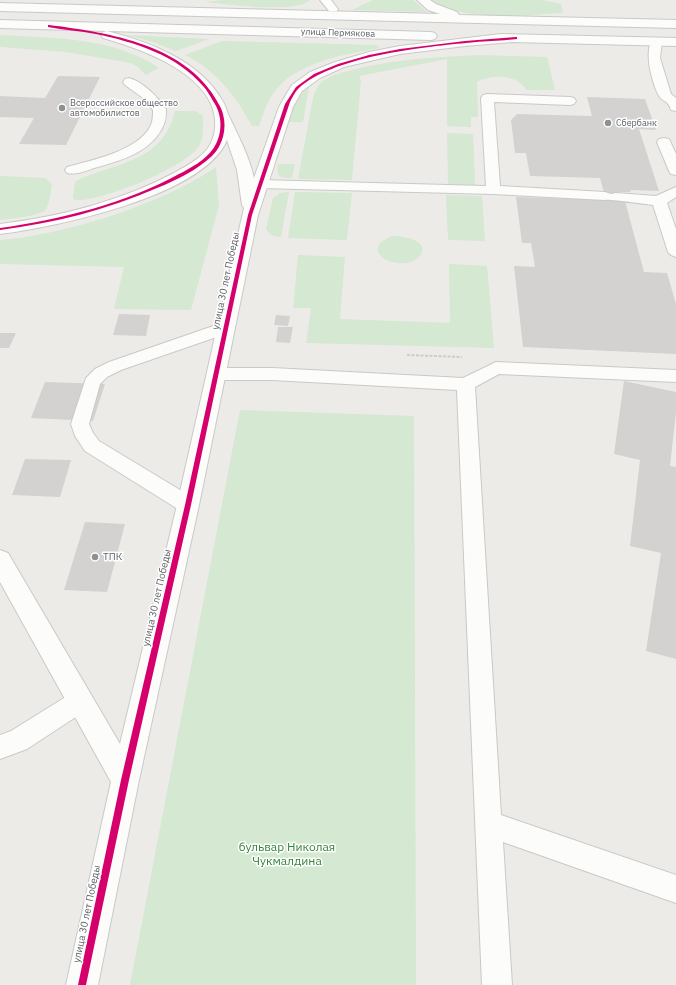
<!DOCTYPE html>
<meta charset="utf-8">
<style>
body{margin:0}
canvas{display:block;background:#ecebe7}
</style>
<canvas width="676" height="985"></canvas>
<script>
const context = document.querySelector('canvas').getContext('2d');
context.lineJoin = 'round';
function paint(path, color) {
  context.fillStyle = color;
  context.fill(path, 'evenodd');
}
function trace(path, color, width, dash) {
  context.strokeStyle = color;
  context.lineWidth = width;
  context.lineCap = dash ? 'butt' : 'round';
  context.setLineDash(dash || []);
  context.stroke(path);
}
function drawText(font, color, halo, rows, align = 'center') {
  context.font = font + ' "IBM Plex Sans",sans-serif';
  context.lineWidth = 3;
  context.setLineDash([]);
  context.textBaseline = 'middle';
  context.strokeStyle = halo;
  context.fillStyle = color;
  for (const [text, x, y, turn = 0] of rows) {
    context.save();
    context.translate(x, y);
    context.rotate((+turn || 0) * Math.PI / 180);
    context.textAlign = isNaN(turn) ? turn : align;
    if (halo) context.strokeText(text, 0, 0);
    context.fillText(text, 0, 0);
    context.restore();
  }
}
paint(new Path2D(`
 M224,0h86c-14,14 -85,4 -106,2z
 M373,0h40l14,12 -75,-2z
 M431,0h111l19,4 2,9c-35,2 -104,9 -132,-13z
 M0,35c53,3 114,2 159,33l-13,7 -9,-9 -6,-3 -65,-11 -66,-5z
 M126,35l83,4 -33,12 -23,-9z
 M222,41l156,4 1,3c-36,7 -85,14 -107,47 -6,9 -9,21 -13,31h-7c-16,-30 -36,-56 -67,-71z
 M478,55l69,2 8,33h-29c-8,-16 -35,-16 -49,-8l1,35h-7v10l-24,-1v-67l-88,17 2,5 -9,99 -54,-1 15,-81c2,-6 4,-12 9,-16 10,-8 23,-10 34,-13 41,-10 81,-12 122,-14z
 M309,86l-6,36h-16c5,-15 11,-25 22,-36z
 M175,111h21l7,5c0,10 1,21 -4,30 -12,21 -101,57 -124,54l-2,-2 2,-16 3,-2c40,-18 85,-18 97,-69z
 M447,133l26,1 2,51 -27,-1z
 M278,164h17l-3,14c-12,0 -16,-1 -14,-14z
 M216,167l3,38 -28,105 -77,-1 10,-42 -124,-3v-24c64,-5 163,-36 216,-73z
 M0,176l45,2 7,6c-1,7 -2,18 -6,25 -4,7 -37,10 -46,11z
 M289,192l-8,45c-6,0 -12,-2 -15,-8l7,-31 7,-5z
 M295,192l57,1 -5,47 -59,-2z
 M446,195l36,1 3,45 -37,-1z
 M393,236c9,0 38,4 27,20 -8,10 -29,9 -38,1 -11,-10 2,-18 11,-21z
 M298,255l47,2 -5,62 110,4 -1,-59 38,2 7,82 -188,-5 5,-35h-18z
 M240,410l174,6 2,569h-286z`), '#d4e8d2');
paint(new Path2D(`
 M58,76l42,1 -34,68 -47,-1 15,-26 -34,-1v-21l45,2z
 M587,97l58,2 11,31 -17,-1 20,62 -29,-1 1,2h-16l2,8 8,1 19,71 23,1 9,31v50l-153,-7 -9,-81 21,1 -4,-24h-9l-6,-46 90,3 -6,-22 -70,-2 -4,-23h-11l-4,-33 6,-6 75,2z
 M119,314l31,1 -4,21 -33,-1z
 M276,315l14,1 -2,10 -14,-1z
 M278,327h15l-3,16 -14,-1z
 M0,333h16l-7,15h-9z
 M624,381l52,11v20l-6,54 6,1v192l-30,-8 15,-98 -31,-7 10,-86 -26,-6z
 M45,382l60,2 -12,37 -62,-3z
 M25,459l46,1 -11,37 -48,-2z
 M85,522l40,2 -18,68 -43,-2z`), '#d3d2d0');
const lane = new Path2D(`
 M320,0h11l7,9 -1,2h-8z
 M656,39l4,1 2,2 -2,16 11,36 5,4v13l-5,-1c-1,-2 -1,-4 -3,-6 -2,-3 -7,-4 -9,-8 -7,-13 -15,-43 -7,-56z
 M129,78c14,4 29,19 37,31 0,5 0,11 -2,15 -11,28 -44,37 -70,44 -8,3 -18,7 -27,5l-2,-3 2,-3c25,-7 72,-16 84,-42 2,-5 2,-10 2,-15l-10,-12 -18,-13 -2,-3 2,-3z
 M487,94l83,3 4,1 2,3 -2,3 -4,1 -76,-3 6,84 105,6 6,2 5,-1 40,3 20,-9v10l-9,6 9,26v28l-5,-2 -3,-3 -15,-47c-10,-1 -42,-6 -48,-5l-112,-6 -233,-6 -5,-1 -2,-3 2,-3 5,-1 226,6 -5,-88 2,-3z
 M664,138l5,1 7,15v21l-5,-1 -2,-3 -12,-29 2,-3z
 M225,322l6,2 2,4 -2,4 -110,38 -14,7 -7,7 -11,40 4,9 6,8 96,58 3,6 -3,6 -7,2 -7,-2 -96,-60 -10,-15 -4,-12 15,-46 9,-9 14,-7z
 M496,362l180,8v12l-177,-8 -24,13 26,428 175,60v28l-173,-61 9,143h-30l-25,-595 -185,-10h-55l-6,-2 -3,-4 3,-4 6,-2h55l191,10z
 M80,690l8,3 4,8 -4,8 -61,40 -27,10v-24l11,-4 61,-38z`);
const secondary = new Path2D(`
 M417,0h13l6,4 21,8 2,3 217,5v8l-676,-17v-8l440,11 -12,-4z
 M0,20l431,12 4,1 2,3 -2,3 -4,1 -431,-12z
 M107,31c42,11 92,29 115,69 3,4 4,9 6,14 10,22 21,41 26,64l25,-71 8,-14 5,-8 18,-13 25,-10 34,-10 31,-6 101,-12 175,4v8l-164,-4 -47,4 -65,8 -56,13 -24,11 -18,13 -9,16 -35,108 -59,290 -60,275 -41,205h-32l45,-203 -111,-200v-32l8,3 112,191 57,-239 67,-297 -2,-3 -5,-35 -10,-30c-23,56 -171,87 -227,94v-10c59,-7 121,-23 174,-51 12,-7 26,-14 34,-25 9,-13 9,-30 3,-44 -16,-36 -73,-56 -108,-66l-2,-3 2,-3z`);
trace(lane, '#c9c9c9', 2);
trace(secondary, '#c9c9c9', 2);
trace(new Path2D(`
 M407,355l55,2`), '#c9cdcb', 2, [3, 1.5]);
paint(lane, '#fcfcfb');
paint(secondary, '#fcfcfb');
paint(new Path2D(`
 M49,25c55,7 129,18 163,68 4,7 9,13 11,21 4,15 0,31 -11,42 -15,14 -35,24 -55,32 -50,22 -103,35 -157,42v-2c59,-8 127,-25 179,-54 12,-6 26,-14 34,-25 10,-14 10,-34 0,-48 -3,-5 -6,-11 -10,-15 -26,-31 -69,-44 -107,-52 -16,-3 -32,-4 -48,-7v-2z
 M516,37h1v2c-17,2 -34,2 -51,4 -45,4 -135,14 -168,46 -3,3 -6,9 -8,13l-38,113 -61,290 -62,275 -43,205h-8l43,-205 64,-275 63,-290 37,-111 11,-17 18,-13 24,-10 31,-9 31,-6 65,-8z`), '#d6006c');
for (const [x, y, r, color] of [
 [62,108,4,"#8e9192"],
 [608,123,4,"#8e9192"],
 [95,557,4,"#8e9192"]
]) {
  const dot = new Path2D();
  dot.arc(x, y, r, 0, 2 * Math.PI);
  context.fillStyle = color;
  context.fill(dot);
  trace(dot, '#fff', 1.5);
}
drawText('9px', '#5c6065', '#fff', [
 ["улица Пермякова",338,33,2]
]);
drawText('9px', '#5c6065', '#fff', [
 ["Всероссийское общество",70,103],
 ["автомобилистов",70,113],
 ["Сбербанк",616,123]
], 'left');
drawText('10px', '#5c6065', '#fff', [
 ["улица 30 лет Победы",226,281,-78],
 ["улица 30 лет Победы",157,598,-77],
 ["улица 30 лет Победы",87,914,-78]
]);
drawText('10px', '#5c6065', '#fff', [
 ["ТПК",103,557]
], 'left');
drawText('12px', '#35833a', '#fff', [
 ["бульвар Николая",287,848],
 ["Чукмалдина",287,862]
]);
</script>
